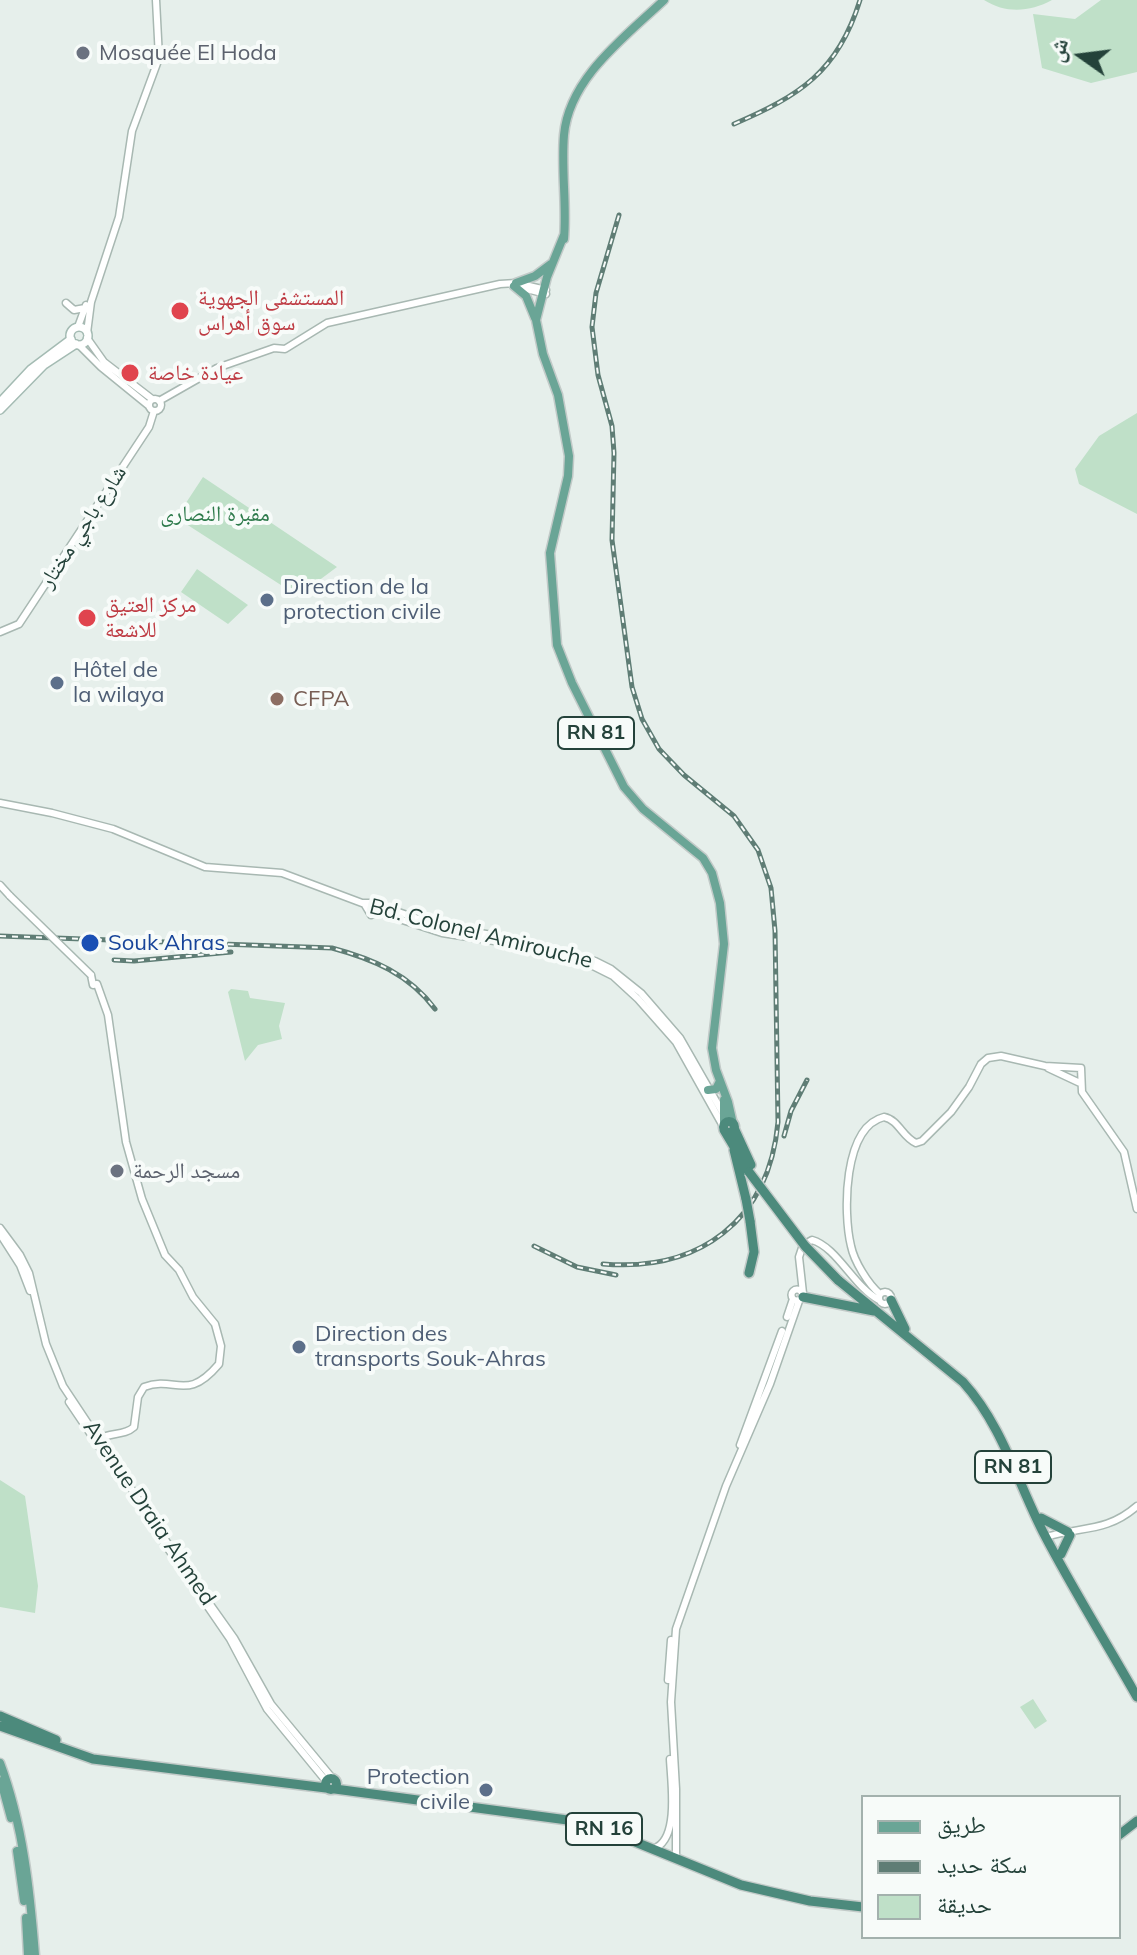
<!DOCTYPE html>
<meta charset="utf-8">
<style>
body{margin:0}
#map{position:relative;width:1137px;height:1955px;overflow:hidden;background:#e6efeb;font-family:Mulish,"Noto Naskh Arabic",sans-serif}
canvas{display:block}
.legend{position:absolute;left:861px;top:1795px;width:260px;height:144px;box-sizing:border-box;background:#f7fbf9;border:2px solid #a3b1ad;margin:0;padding:10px 14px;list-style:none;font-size:24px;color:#24423a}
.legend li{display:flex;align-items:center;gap:16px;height:40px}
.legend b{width:40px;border:2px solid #a3b1ad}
.north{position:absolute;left:1041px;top:16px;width:80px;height:80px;-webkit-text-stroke:6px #f7fbf9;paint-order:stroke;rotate:284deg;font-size:22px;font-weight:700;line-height:32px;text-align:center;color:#24423a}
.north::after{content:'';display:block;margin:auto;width:28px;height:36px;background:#24423a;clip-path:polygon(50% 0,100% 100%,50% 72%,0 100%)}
</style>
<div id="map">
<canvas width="1137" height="1955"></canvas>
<ul class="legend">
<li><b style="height:10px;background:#6aa596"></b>طريق</li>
<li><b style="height:10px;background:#5f7d75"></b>سكة حديد</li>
<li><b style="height:22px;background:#bfe0c8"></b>حديقة</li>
</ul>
<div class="north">ش</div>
</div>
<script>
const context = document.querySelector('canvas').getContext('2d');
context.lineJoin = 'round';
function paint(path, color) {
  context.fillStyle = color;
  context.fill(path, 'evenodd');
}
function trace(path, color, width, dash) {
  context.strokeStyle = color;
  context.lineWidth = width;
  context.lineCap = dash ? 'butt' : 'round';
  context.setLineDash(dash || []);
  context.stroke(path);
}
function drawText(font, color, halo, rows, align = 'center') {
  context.font = font + ' Mulish,"Noto Naskh Arabic",sans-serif';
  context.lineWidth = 8;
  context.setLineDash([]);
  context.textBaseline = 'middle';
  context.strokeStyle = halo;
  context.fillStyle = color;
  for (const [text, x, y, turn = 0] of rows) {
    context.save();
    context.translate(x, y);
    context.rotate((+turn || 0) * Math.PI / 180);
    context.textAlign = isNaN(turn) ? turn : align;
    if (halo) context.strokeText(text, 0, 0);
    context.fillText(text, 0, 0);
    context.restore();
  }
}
paint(new Path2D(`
 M984,0h68c-22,12 -46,14 -68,0z
 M1101,0h36v72l-46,11 -49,-15 -9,-54 42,5z
 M1137,413v101l-58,-30 -4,-15 24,-33z
 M203,477l134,90 -39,29 -115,-74 -5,-7z
 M197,569l51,36 -20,19 -47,-32z
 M231,989l17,2 2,7 35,5 -6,23 3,13 -24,6 -13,16 -17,-69z
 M0,1480l25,16 13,90 -3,27 -35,-6z
 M1033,1699l14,22 -12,8 -15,-22z`), '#bfe0c8');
const tertiary = new Path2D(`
 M515,286l31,8
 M66,303l8,7 11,-2
 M78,327l8,-22
 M87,333l4,-31 28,-85 13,-86 27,-73 -3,-58
 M87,338l17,24 48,37
 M79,345l22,22 48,39
 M149 405a6 6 0 1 1 12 0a6 6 0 1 1-12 0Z
 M159,401l58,-33 57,-20 11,1 42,-26 173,-39 16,-1 30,7
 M0,632l19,-8 130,-197 5,-16
 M0,803l52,10 61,16 92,38 77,6 80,30h8l4,6 4,-4 64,22 69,11 84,23 16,8 30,24 39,45 44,77
 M0,885l10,11
 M365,905l6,10 7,-3 64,21 79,12 70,20 22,11 25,23 38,43 47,84
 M91,975l2,10 4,-1 11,31 18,127 16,57 23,56 14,15 14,27 22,27 6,22 -2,18c-33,39 -43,11 -75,23l-6,10 -4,30c-10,9 -23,5 -35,12
 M1048,1068l32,15
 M0,1228l20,27 9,18 17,71 17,42 117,176 54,76 37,66 62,75
 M0,1234l20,31 10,26
 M791.5 1295a5.5 5.5 0 1 1 11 0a5.5 5.5 0 1 1-11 0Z
 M879 1298a6 6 0 1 1 12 0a6 6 0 1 1-12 0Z
 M803,1293l-4,-36 4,-12 9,-5c25,7 42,47 67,60
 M880,1294c-12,-10 -26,-33 -29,-48 -8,-33 -8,-119 33,-129 15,3 18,20 32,26l6,-2 29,-29 18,-25 12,-23 7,-6 13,-2 44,10 36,2 1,24 42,60 13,57
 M787,1317l6,-18
 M69,1402l52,77
 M740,1445l42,-114
 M147,1518l83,121 37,70 59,72
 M1046,1537c35,-11 60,-4 91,-31
 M668,1680l3,-40
 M657,1847c22,-12 14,-66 13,-88
 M676,1854v-65l-5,-87 5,-73 50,-143 44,-102 29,-83`);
const secondary = new Path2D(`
 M70 336a9 9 0 1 1 18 0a9 9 0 1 1-18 0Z
 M0,402l31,-33 40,-30
 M0,410l44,-45 32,-21`);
const primary = new Path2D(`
 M564,235l-17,42 -11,43 7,34 15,41 11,61 -1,20 -18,77 7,92 15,38 52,104 19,22 60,49 9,15 8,30 4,41 -12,104 4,22 12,32 5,22
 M564,239c3,-35 -3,-69 0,-104 5,-57 61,-98 100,-135
 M516,283l19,-7 16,-12
 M514,286l12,10 9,22
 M708,1090l8,-1 4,-8
 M724,1124v-24
 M0,1763c23,61 30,128 35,192
 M1,1781l10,37
 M17,1851l7,50
 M26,1918l2,37`);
const trunk = new Path2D(`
 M723.5 1127a5.5 5.5 0 1 1 11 0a5.5 5.5 0 1 1-11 0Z
 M734,1128l17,37
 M724,1130l25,42
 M734,1150l12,49
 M749,1273l5,-21 -4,-31
 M838,1280l125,102c39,43 54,99 80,150 29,56 63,110 94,165
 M803,1297l71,14
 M891,1300l14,29
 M1041,1518l27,14
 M1061,1554l9,-19
 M0,1716l56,24
 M0,1726l93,33 233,29
 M325.5 1784a5.5 5.5 0 1 1 11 0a5.5 5.5 0 1 1-11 0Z
 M335,1789l240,32 21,5 145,59 69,16 53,6
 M1119,1835l18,-14`);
trace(tertiary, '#a8b8b2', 9);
trace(secondary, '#a4bbb3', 10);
trace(primary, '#c2cac8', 11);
trace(trunk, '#c2cac8', 12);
trace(tertiary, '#fff', 6);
trace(secondary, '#fff', 7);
trace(primary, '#6aa596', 8);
trace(trunk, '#4c8a7c', 9);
const rail = new Path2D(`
 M734,124c65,-28 104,-52 126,-124
 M0,936l332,12c41,11 77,26 103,61
 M114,960l20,1 97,-9
 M784,1136l7,-25 16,-31
 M534,1246l43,21 39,8
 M603,1264c96,8 166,-43 175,-142l-3,-191 -4,-43 -13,-38 -24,-34 -50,-41 -25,-26 -17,-30 -10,-32 -20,-147 2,-87 -2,-27 -14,-51 -6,-48 4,-34 23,-78`);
trace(rail, '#5f7d75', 5);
trace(rail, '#f7fbf9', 2, [6]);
const tertiaryBridge = new Path2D(`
 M10,896l81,79`);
const trunkBridge = new Path2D(`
 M749,1172l56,74 33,34
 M746,1199l4,22`);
trace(tertiaryBridge, '#a8b8b2', 9, []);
trace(trunkBridge, '#c2cac8', 12, []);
trace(tertiaryBridge, '#fff', 6);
trace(trunkBridge, '#4c8a7c', 9);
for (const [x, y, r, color] of [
 [83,53,8,"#6b7280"],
 [180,311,10,"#e0444e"],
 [130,373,10,"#e0444e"],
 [267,600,8,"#5c6f8a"],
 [87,618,10,"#e0444e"],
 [57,683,8,"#5c6f8a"],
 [277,699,8,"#8d6e63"],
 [90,943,10,"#1a4fb4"],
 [117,1171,8,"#6b7280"],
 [299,1347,8,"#5c6f8a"],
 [486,1790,8,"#5c6f8a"]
]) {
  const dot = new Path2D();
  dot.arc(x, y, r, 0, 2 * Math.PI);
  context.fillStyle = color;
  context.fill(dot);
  trace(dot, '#f7fbf9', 3);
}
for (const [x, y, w] of [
 [596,733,76],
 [1013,1467,76],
 [604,1829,76]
]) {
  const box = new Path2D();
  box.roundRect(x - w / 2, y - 16, w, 32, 6);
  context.fillStyle = '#f7fbf9';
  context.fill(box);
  trace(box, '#24423a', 2);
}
drawText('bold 20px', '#24423a', null, [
 ["RN 81",596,733],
 ["RN 81",1013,1467],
 ["RN 16",604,1829]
]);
drawText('22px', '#5b616d', '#f7fbf9', [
 ["Mosquée El Hoda",99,53],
 ["مسجد الرحمة",133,1171]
], 'left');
drawText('22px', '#be3a42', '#f7fbf9', [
 ["المستشفى الجهوية",198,298],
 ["سوق أهراس",198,323],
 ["عيادة خاصة",148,373],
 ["مركز العتيق",105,605],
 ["للاشعة",105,630]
], 'left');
drawText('22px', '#2d7a4b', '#f7fbf9', [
 ["مقبرة النصارى",215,514]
]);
drawText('22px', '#24423a', '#f7fbf9', [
 ["شارع باجي مختار",83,527,-57],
 ["Bd. Colonel Amirouche",481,934,14],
 ["Avenue Draia Ahmed",149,1513,56]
]);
drawText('22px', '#4e5e75', '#f7fbf9', [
 ["Direction de la",283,587],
 ["protection civile",283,612],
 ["Hôtel de",73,670],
 ["la wilaya",73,695],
 ["Direction des",315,1334],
 ["transports Souk-Ahras",315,1359],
 ["Protection",470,1777,"right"],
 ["civile",470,1802,"right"]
], 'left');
drawText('22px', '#785e54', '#f7fbf9', [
 ["CFPA",293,699]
], 'left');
drawText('22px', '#164399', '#f7fbf9', [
 ["Souk Ahras",108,943]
], 'left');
</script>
